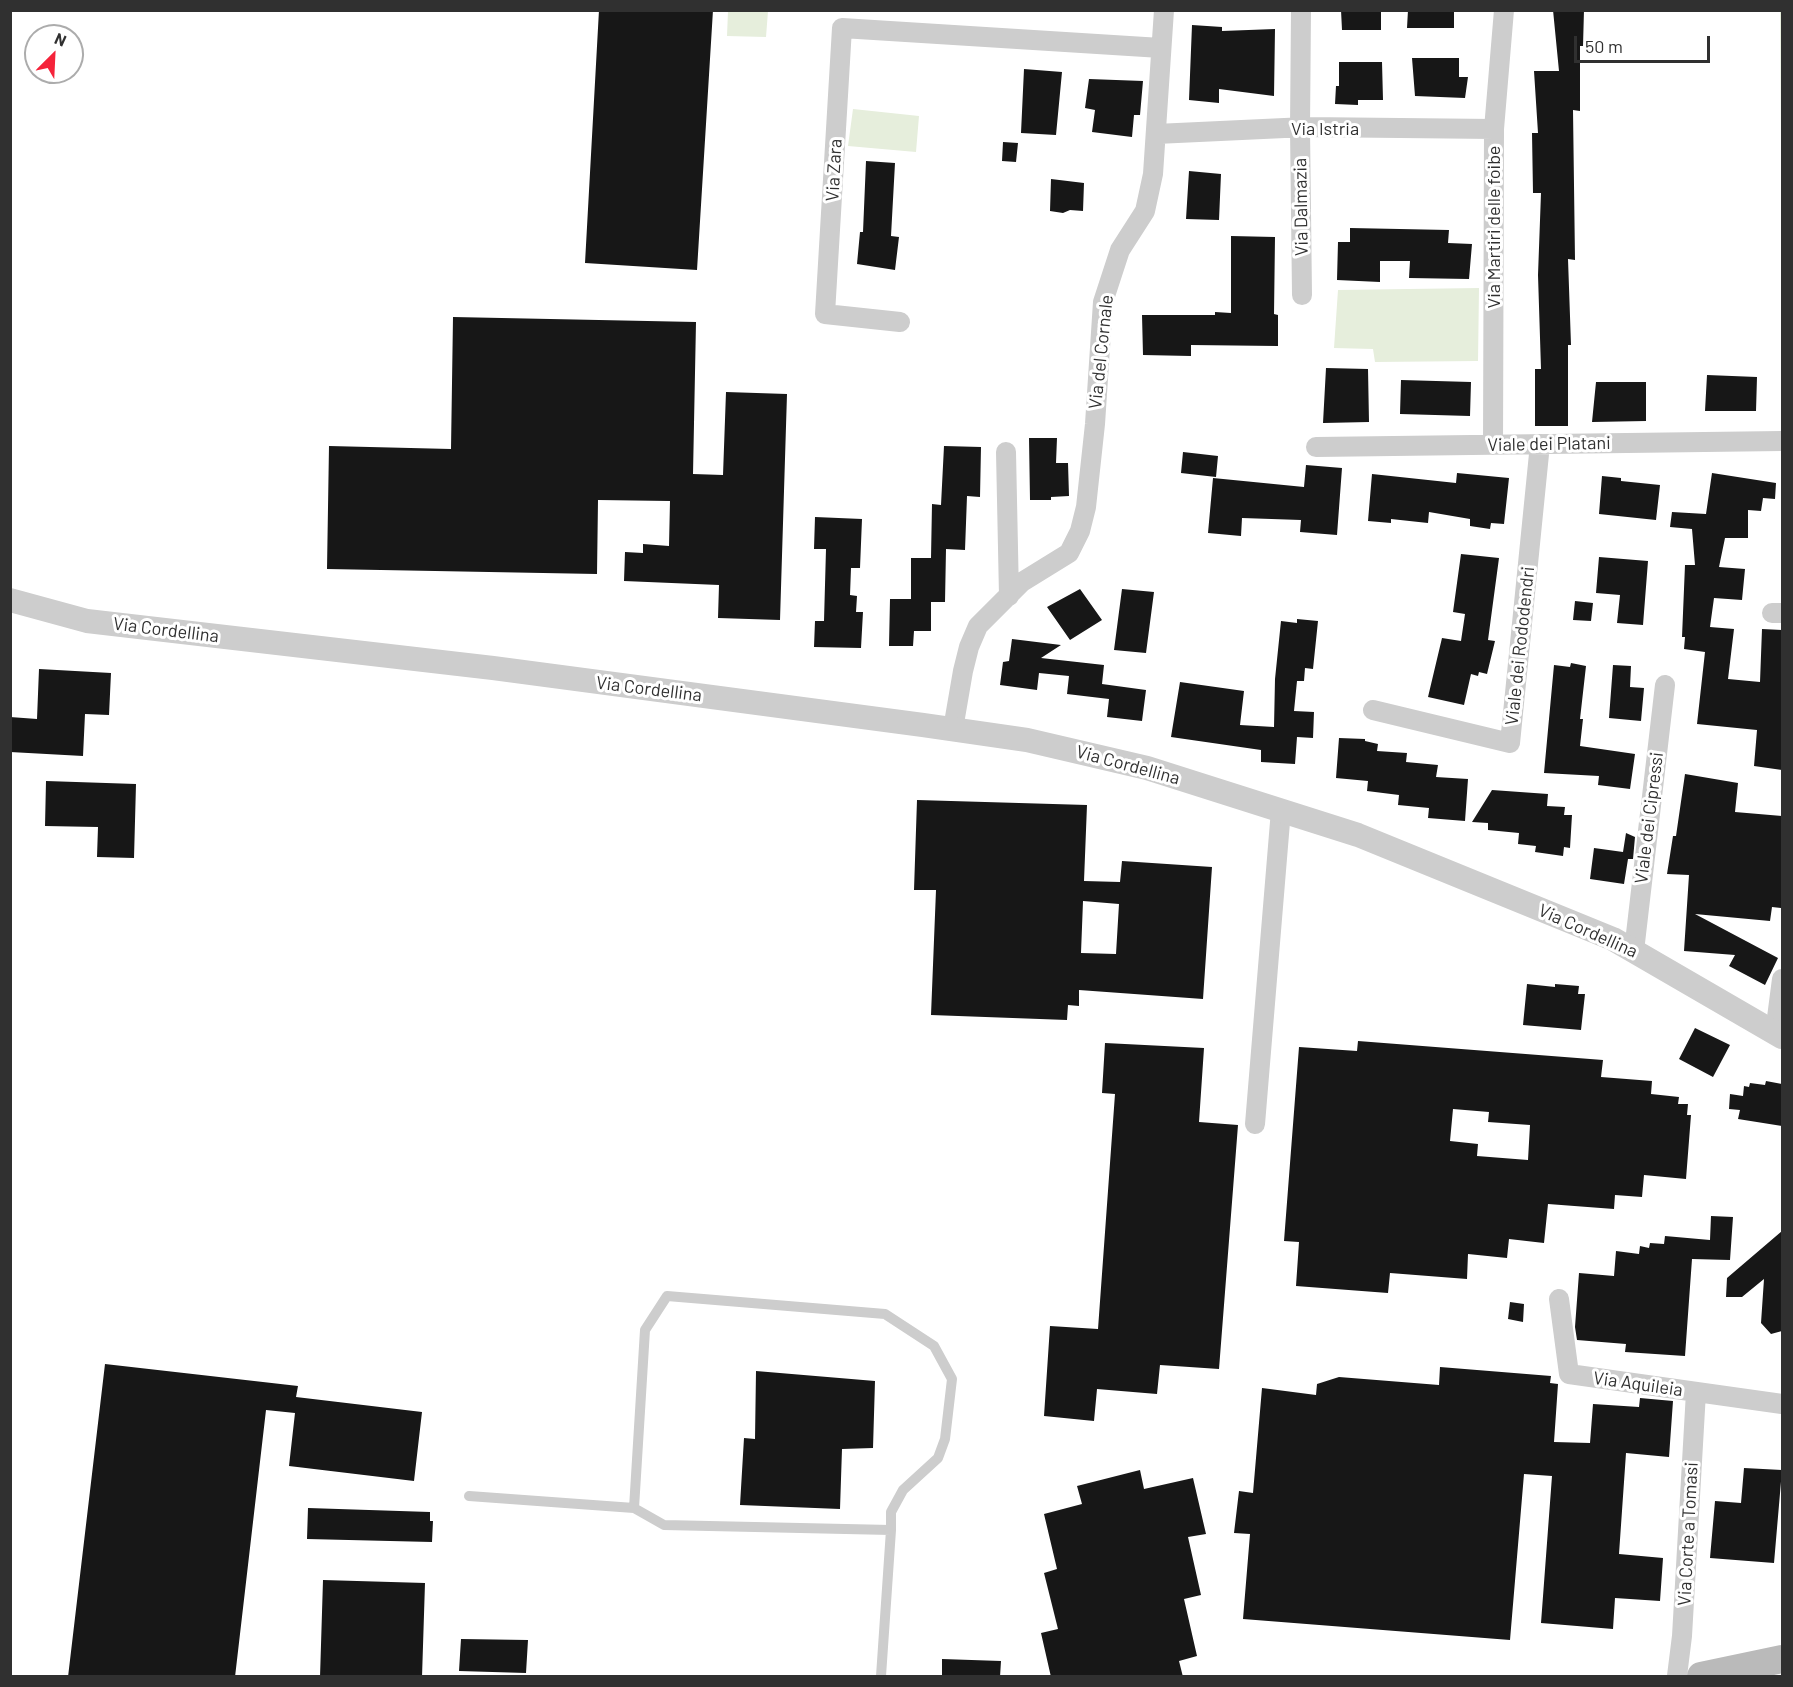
<!DOCTYPE html>
<style>
body{margin:0}
#map{position:relative;width:1793px;height:1687px;overflow:hidden;background:#fff;font-family:Barlow,sans-serif}
canvas{display:block}
.frame{position:absolute;inset:0;border:12px solid #303030;pointer-events:none}
.north{position:absolute;left:24px;top:24px;width:60px;height:60px;box-sizing:border-box;background:#fff;border:2px solid #acacac;border-radius:50%;rotate:24deg;font-size:16px;font-weight:700;line-height:24px;text-align:center;color:#303030}
.north::after{content:'';display:block;margin:auto;width:21px;height:27px;background:#f5233a;clip-path:polygon(50% 0,100% 100%,50% 72%,0 100%)}
.scale{position:absolute;left:1574px;top:36px;width:136px;height:27px;box-sizing:border-box;border:3px solid #303030;border-top:0;padding-left:8px;font-size:18px;line-height:21px;white-space:nowrap;color:#303030;-webkit-text-stroke:4px #fff;paint-order:stroke}
</style>
<div id="map">
<canvas width="1793" height="1687"></canvas>
<div class="frame"></div>
<div class="north">N</div>
<div class="scale">50 m</div>
</div>
<script>
const context = document.querySelector('canvas').getContext('2d');
context.lineJoin = 'round';
function paint(path, color) {
  context.fillStyle = color;
  context.fill(path, 'evenodd');
}
function trace(path, color, width, dash) {
  context.strokeStyle = color;
  context.lineWidth = width;
  context.lineCap = dash ? 'butt' : 'round';
  context.setLineDash(dash || []);
  context.stroke(path);
}
function drawText(font, color, halo, rows, align = 'center') {
  context.font = font + ' Barlow,sans-serif';
  context.lineWidth = 6;
  context.setLineDash([]);
  context.textBaseline = 'middle';
  context.strokeStyle = halo;
  context.fillStyle = color;
  for (const [text, x, y, turn = 0] of rows) {
    context.save();
    context.translate(x, y);
    context.rotate((+turn || 0) * Math.PI / 180);
    context.textAlign = isNaN(turn) ? turn : align;
    if (halo) context.strokeText(text, 0, 0);
    context.fillText(text, 0, 0);
    context.restore();
  }
}
paint(new Path2D(`
 M728,11h40l-2,26 -39,-1z
 M1780,11h2v266z
 M853,109l66,7 -3,36 -68,-6z
 M1479,288l-1,73 -103,1 -2,-13 -39,-1 4,-58z`), '#e6eedc');
paint(new Path2D(`
 M599,10h114l-16,260 -112,-7z
 M1341,10h40v20h-39z
 M1408,10h46v18h-47z
 M1553,10h31l-1,36h-3v65l-7,-1 2,150 -7,-1 3,86h-3v81h-33v-57h6l-3,-94 3,-82h-8l-1,-60h6l-4,-62h25z
 M1192,25l30,2v4l53,-2 -1,67 -55,-7v14l-30,-3z
 M1412,58h47v19h9l-3,21 -50,-2z
 M1339,62h43l1,38h-25v5l-23,-1 1,-18h3z
 M1024,69l38,3 -6,63 -35,-2z
 M1089,79l54,2 -3,34h-6l-2,22 -40,-5 3,-22 -10,-2z
 M1003,142l15,1 -2,19 -14,-1z
 M866,161l29,2 -4,73 8,1 -4,33 -38,-6 3,-32h3z
 M1189,171l32,3 -2,46 -33,-1z
 M1051,179l33,4 -1,28 -13,-1 -7,3 -13,-2z
 M1350,228l99,2 -1,13 24,1 -3,35 -60,-1 1,-17h-30v21l-43,-2 1,-38h12z
 M1231,236l44,1 -1,77 4,1v31l-87,-1v11l-48,-1 -1,-40h73v-3l16,1z
 M453,317l243,5 -3,152 30,1 3,-83 61,2 -7,226 -62,-2 1,-33 -95,-4 1,-29 18,1v-9l26,2 1,-45 -72,-1 -1,74 -270,-5 2,-123 122,3z
 M1326,368l42,1 1,53 -46,1z
 M1707,375l50,2 -1,34h-51z
 M1401,380l70,2 -1,34 -70,-2z
 M1596,382h50v39l-54,1z
 M1029,438h28l-1,25h12l1,33 -18,1v3h-21z
 M944,446l37,1 -1,50 -13,-1 -2,54 -19,-1 -1,53h-14v29h-17l-1,15h-24l1,-47h21v-41h20l1,-54 9,1z
 M1183,452l35,4 -2,21 -35,-4z
 M1306,465l36,3 -5,67 -37,-3 1,-12 -59,-2 -1,18 -33,-3 5,-55 91,9z
 M1457,473l52,5 -5,46 -13,-1 -1,6 -20,-3v-7l-41,-7 -1,11 -37,-4v4l-23,-2 4,-47 84,9z
 M1712,473l64,10 -1,16 -12,-1 -2,13 -13,-1v28h-23l-6,29 26,2 -3,31 -28,-2 -4,29 24,2 -6,50 32,3 2,-53 20,1v140l-28,-4 3,-36 -60,-6 8,-72 -21,-3 1,-12h-3l3,-72h10l-3,-36 -22,-2 2,-15 34,2z
 M1602,476l19,2v3l39,4 -4,35 -57,-6z
 M815,517l47,2 -2,49h-9l-1,27 7,1 -1,16h7l-2,36 -47,-1 1,-26h9l2,-72h-12z
 M1461,554l38,4 -11,82 7,1 -8,33 -8,-2 -1,4 -7,-2 -7,31 -36,-8 14,-59 19,3 4,-27 -12,-2z
 M1599,557l49,4 -5,64 -26,-2 3,-28 -24,-2z
 M1080,589l22,31 -32,20 -23,-33z
 M1122,589l32,3 -8,61 -32,-3z
 M1575,601l18,2 -2,18 -18,-1z
 M1297,619l21,2 -5,48 -8,-1 -1,13h-7l-3,30 20,1 -1,26 -16,-1 -2,27 -34,-2v-12l-90,-13 9,-55 64,9 -4,34 34,2 1,-48 6,-58 16,2z
 M1012,639l49,6 -20,13 63,7 -2,19 44,6 -4,31 -35,-4 2,-18 -42,-5 2,-18 -30,-3 -2,17 -37,-5 3,-23 6,-1z
 M1571,663l15,3 -6,53h3l-3,27 55,8 -5,35 -32,-4 1,-9 -55,-3 10,-108 16,2z
 M1613,665l18,1 -1,21 14,1 -3,33 -32,-3z
 M39,669l72,4 -2,42 -24,-1 -2,42 -73,-4v-35l27,2z
 M1339,738l26,1v2l13,3 -1,7 30,2 -1,9 32,3 -2,12 32,2 -3,42 -37,-3 1,-10 -31,-3 1,-10 -32,-4 1,-10 -32,-3z
 M1685,774l53,9 -3,29 47,4 -1,92 -9,-1 -2,14 -75,-7 83,44 -13,27 -36,-19 6,-11 -51,-4 5,-76 -22,-1 6,-38h3z
 M46,781l90,3 -2,74 -37,-1 1,-30 -53,-1z
 M1492,790l56,4 -1,12 18,1 -1,8h8l-2,33 -6,-1 -1,9 -28,-4 1,-6 -18,-2 1,-11 -31,-3v-7l-16,-1z
 M917,800l170,5 -3,76 36,1 2,-21 90,6 -9,132 -124,-9v16l-11,-1 -1,15 -136,-5 5,-125h-22zM1083,901l36,3 -3,50 -35,-1z
 M1626,833l9,4 -2,22h-5l-4,25 -34,-5 4,-31 29,4z
 M1527,984l28,3v-3l24,2 -1,8h7l-4,36 -58,-5z
 M1695,1028l35,17 -17,32 -34,-18z
 M1358,1041l245,19 -2,17 51,4 -1,13 28,3 -1,7h10l-1,11h4l-5,64 -42,-4 -2,22 -27,-2 -1,14 -66,-5 -4,39 -35,-4 -2,19 -39,-4 -1,25 -77,-6 -2,20 -92,-7 3,-44 -15,-1 15,-194 58,4zM1453,1109l36,3 -1,10 42,3 -2,35 -51,-4 1,-12 -28,-3z
 M1105,1043l99,5 -5,74 39,3 -19,244 -59,-4 -3,29 -60,-5 -3,32 -50,-5 6,-90 48,3 17,-235 -13,-1z
 M1766,1081l16,3v42l-44,-7 2,-9 -11,-1 1,-15 13,2 1,-10 5,1 1,-4 15,2z
 M1711,1216l22,1 -3,43 -38,-1 -7,97 -60,-4 1,-8 -49,-4 -2,-13 4,-54 35,3 2,-25 23,3 1,-8 9,2 1,-5 14,1 1,-8 45,4z
 M1782,1231v100l-11,3 -10,-11 3,-44 -22,18h-16l1,-19z
 M1510,1302l14,2 -1,18 -15,-3z
 M105,1364l193,22 -2,11 126,15 -8,69 -125,-15 6,-53 -29,-3 -31,267h-167z
 M1440,1367l111,9 -1,7 8,1 -4,58 36,1 3,-39 46,3 1,-9 33,3 -4,56 -43,-4 -7,101 44,4 -3,43 -45,-3 -2,31 -72,-6 11,-147 -28,-2 -14,166 -267,-21 7,-85 -16,-1 5,-42 14,2 9,-105 54,7 1,-11 22,-7 100,8z
 M756,1371l119,10 -2,67 -31,1 -2,60 -100,-4 4,-67 11,1z
 M1744,1468l38,2 -8,93 -64,-5 5,-57 26,2z
 M1140,1470l4,19 49,-11 13,56 -18,3 13,58 -17,4 13,57 -18,5 4,16h-132l-10,-44 17,-4 -14,-56 13,-4 -13,-55 38,-10 -5,-18z
 M308,1508l122,4v9h3l-1,21 -125,-3z
 M323,1580l102,3 -3,94h-102z
 M461,1639l67,1 -2,33 -67,-2z
 M942,1659l59,2 -1,16h-58z`), '#171717');
trace(new Path2D(`
 M469,1496l165,12
 M881,1676l10,-146v-18l12,-22 35,-32 7,-19 7,-60 -18,-33 -49,-32 -218,-18 -22,34 -11,178 30,17 227,5`), '#cdcdcd', 10);
trace(new Path2D(`
 M1301,10l-1,118 2,167
 M1156,134l150,-7 188,2
 M900,322l-75,-8 17,-286 319,20
 M1493,445l1,-316 10,-119
 M1316,447l466,-6
 M1006,452l3,144
 M1772,613h10
 M1373,710l137,33 30,-299
 M953,729l10,-58 6,-24 9,-21 44,-44 47,-29 11,-22 6,-24 9,-83 8,-122 17,-52 25,-39 8,-37 11,-164
 M1634,951l31,-266
 M1775,1033l7,-54
 M1255,1124l26,-314
 M1559,1299l10,75 213,30
 M1677,1676l5,-40 14,-244`), '#cdcdcd', 20);
trace(new Path2D(`
 M10,600l77,21 406,47 430,57 104,15 120,28 211,67 255,104 169,98`), '#cdcdcd', 24);
trace(new Path2D(`
 M1701,1676l81,-17`), '#bababa', 28);
drawText('18px', '#303030', '#fff', [
 ["Via Istria",1325,129],
 ["Via Zara",834,170,-87],
 ["Via Dalmazia",1301,207,-91],
 ["Via Martiri delle foibe",1494,227,-90],
 ["Via del Cornale",1101,352,-84],
 ["Viale dei Platani",1549,444,-1],
 ["Via Cordellina",166,630,7],
 ["Viale dei Rododendri",1520,646,-84],
 ["Via Cordellina",649,689,7],
 ["Via Cordellina",1128,765,15],
 ["Viale dei Cipressi",1649,818,-83],
 ["Via Cordellina",1588,931,24],
 ["Via Aquileia",1638,1384,8],
 ["Via Corte a Tomasi",1688,1534,-87]
]);
</script>
